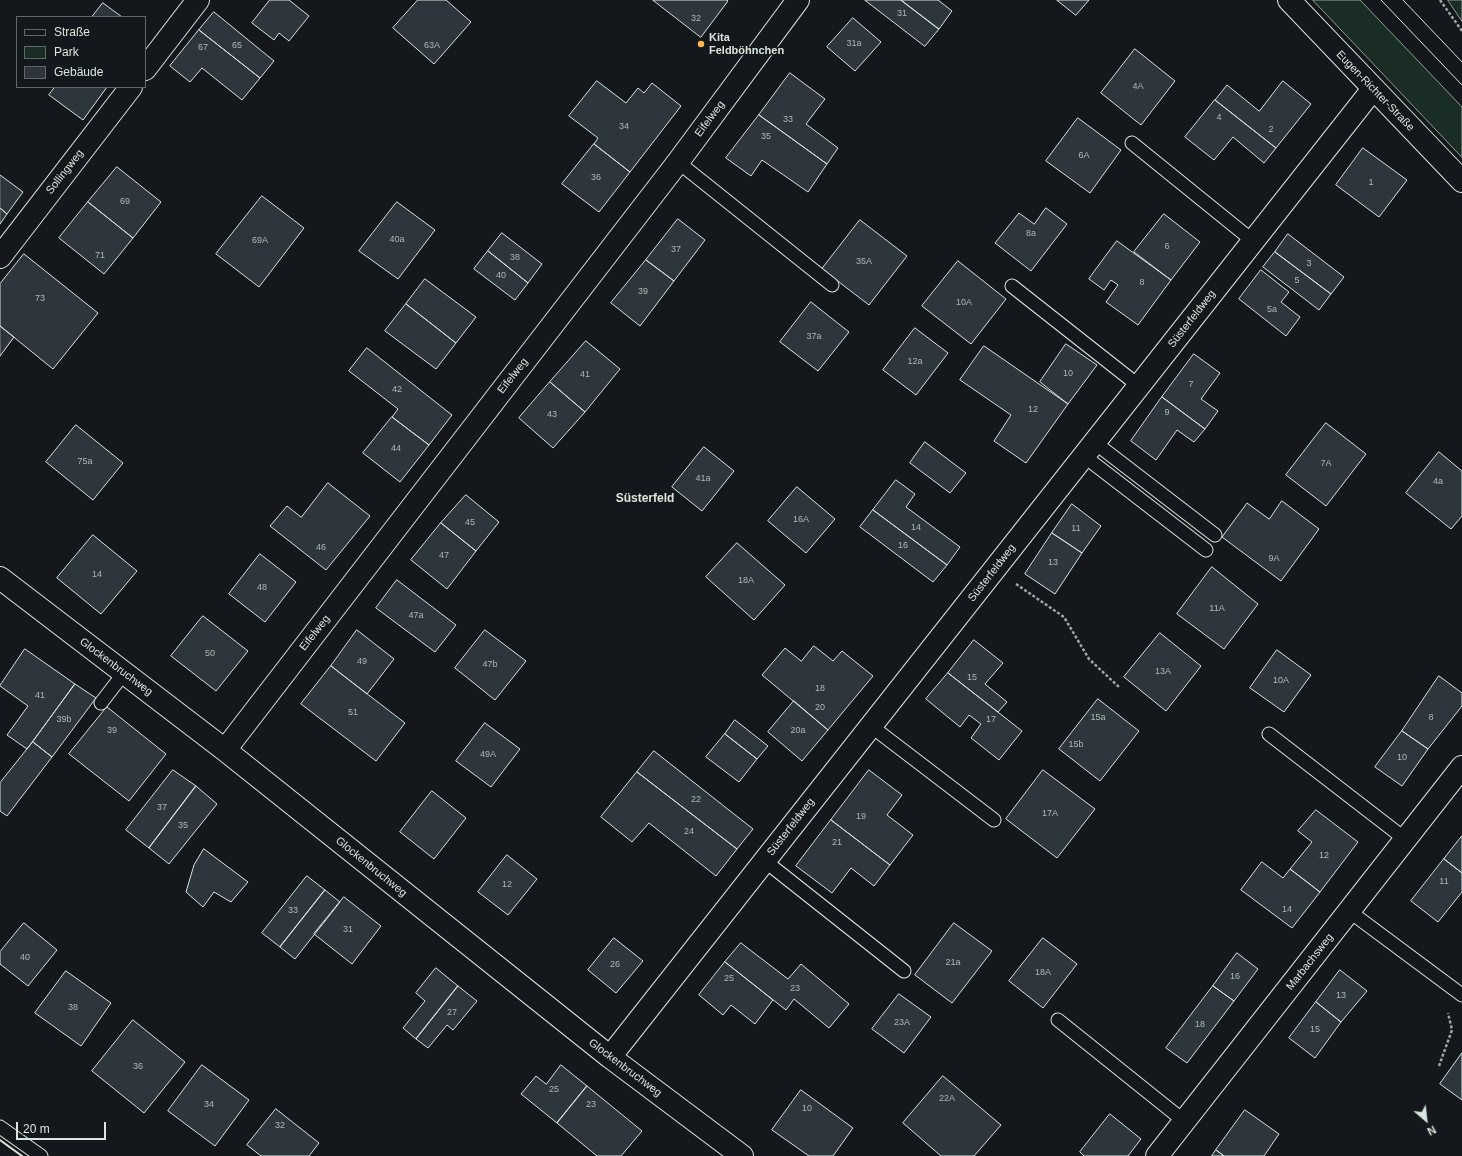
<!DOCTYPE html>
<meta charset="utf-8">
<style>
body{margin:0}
#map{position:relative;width:1462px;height:1156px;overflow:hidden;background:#14181c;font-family:Arial,sans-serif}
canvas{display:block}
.legend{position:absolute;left:16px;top:16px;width:130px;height:72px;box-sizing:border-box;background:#14181c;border:1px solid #626a69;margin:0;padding:5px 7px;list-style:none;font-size:12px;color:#d8e6dc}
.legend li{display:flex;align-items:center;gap:8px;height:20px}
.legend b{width:20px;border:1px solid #626a69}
.north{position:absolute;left:1406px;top:1100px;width:40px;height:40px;-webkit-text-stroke:3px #14181c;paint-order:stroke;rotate:152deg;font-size:11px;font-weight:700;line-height:16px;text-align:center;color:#d8e6dc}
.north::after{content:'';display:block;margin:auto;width:14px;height:18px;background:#d8e6dc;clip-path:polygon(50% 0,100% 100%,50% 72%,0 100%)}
.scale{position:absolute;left:16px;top:1122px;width:90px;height:18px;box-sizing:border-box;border:2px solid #d8e6dc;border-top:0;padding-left:5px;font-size:12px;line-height:14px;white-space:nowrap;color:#d8e6dc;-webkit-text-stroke:3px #14181c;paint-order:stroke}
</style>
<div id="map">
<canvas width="1462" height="1156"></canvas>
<ul class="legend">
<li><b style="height:5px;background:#14181c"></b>Straße</li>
<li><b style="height:11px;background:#1a2d24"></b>Park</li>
<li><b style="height:11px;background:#2c363c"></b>Gebäude</li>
</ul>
<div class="north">N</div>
<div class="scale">20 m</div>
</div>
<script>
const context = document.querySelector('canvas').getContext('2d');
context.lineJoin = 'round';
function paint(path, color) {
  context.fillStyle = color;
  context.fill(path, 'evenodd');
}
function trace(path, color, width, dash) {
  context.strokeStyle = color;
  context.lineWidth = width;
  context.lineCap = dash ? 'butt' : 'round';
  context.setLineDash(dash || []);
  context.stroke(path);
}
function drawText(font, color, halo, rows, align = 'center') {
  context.font = font + ' Arial,sans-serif';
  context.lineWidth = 3;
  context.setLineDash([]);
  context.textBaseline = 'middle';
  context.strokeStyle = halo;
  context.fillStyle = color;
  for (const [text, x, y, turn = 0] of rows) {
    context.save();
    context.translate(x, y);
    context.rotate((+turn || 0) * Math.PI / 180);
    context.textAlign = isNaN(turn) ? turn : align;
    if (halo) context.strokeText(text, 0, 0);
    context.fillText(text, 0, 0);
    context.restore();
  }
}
const green = new Path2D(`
 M1313,0h47l102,107v50z
 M1448,0h14v21z`);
paint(green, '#1a2d24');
trace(green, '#939e99', 1);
const building = new Path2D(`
 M270,0h19l20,16 -20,25 -10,-8 -5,7 -22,-17z
 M418,0h28l25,22 -37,42 -41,-36z
 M653,0h74l1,1 -27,36z
 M865,0h36l38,29 -14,17z
 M901,0h37l14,11 -13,18z
 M1057,0h32l-13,15z
 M103,3l19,14h-30z
 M214,12l60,49 -14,17 -61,-48z
 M853,18l28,24 -26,29 -28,-24z
 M199,30l61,48 -18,22 -40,-32 -12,14 -20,-16z
 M1135,49l40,32 -34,44 -40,-32z
 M790,73l35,26 -19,25 32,24 -11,16 -68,-49z
 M597,81l29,22 12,-15 6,5 8,-10 29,23 -51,66 -36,-28 4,-6 -29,-22z
 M1283,81l28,23 -35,44 -61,-48 12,-15 32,26z
 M55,87h52l-24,33 -34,-25z
 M1215,100l61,48 -12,15 -31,-26 -19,23 -29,-23z
 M759,115l68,49 -19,28 -46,-32 -11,16 -25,-18z
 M1078,118l43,32 -31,43 -44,-32z
 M594,144l36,28 -31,40 -37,-28z
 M1363,148l44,32 -28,37 -43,-32z
 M117,167l44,35 -28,36 -45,-36z
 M0,175l23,17 -16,22 -7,-6z
 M262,196l42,32 -45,59 -43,-33z
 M88,202l45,36 -29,36 -45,-36z
 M397,202l38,28 -37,49 -39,-28z
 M0,208l7,6 -7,10z
 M1046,208l21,16 -36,47 -36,-28 24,-30 15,11z
 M1164,214l36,28 -29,38 -37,-28z
 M678,219l27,21 -31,41 -28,-21z
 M860,220l47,36 -38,49 -47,-36z
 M502,233l40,31 -14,19 -40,-32z
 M1288,234l56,43 -13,17 -56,-42z
 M1117,241l54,39 -33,45 -32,-23 12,-17 -7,-5 -7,10 -15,-11z
 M488,251l40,32 -13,17 -41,-31z
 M1275,252l56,42 -12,16 -56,-43z
 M24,254l74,59 -45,56 -53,-43v-42z
 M646,260l28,21 -34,45 -29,-23z
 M958,261l48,38 -35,45 -49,-38z
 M1261,270l28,22 -8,10 19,15 -14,19 -47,-37z
 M425,279l51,38 -20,26 -50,-39z
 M811,302l38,30 -31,39 -38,-29z
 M406,304l50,39 -20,26 -51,-38z
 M0,326l14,11 -14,19z
 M915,328l33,25 -32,42 -33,-25z
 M586,341l34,28 -35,43 -35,-30z
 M1066,344l31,21 -29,39 -28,-22z
 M984,346l84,58 -42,59 -32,-22 17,-26 -51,-35z
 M367,348l85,67 -23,30 -37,-28 6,-8 -49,-38z
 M1194,354l26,19 -19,26 17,12 -13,18 -43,-32z
 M550,382l35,30 -32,36 -34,-30z
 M1162,397l43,32 -11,13 -17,-12 -21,30 -25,-19z
 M392,417l37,28 -29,37 -37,-29z
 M1326,423l40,31 -40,52 -40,-31z
 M76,425l47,38 -30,37 -47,-38z
 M925,442l41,31 -16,20 -40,-30z
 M704,447l30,24 -32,40 -30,-24z
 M1439,452l23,19v45l-11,13 -45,-36z
 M896,480l19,14 -9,13 54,40 -13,18 -74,-55z
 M328,483l42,33 -44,54 -56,-44 17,-20 14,11z
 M797,487l38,32 -29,34 -38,-32z
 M466,495l33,27 -23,29 -35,-28z
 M1282,501l37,28 -38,52 -59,-44 25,-34 22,16z
 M1072,504l29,22 -19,27 -30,-20z
 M873,510l74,55 -14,17 -73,-55z
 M441,523l35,28 -29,38 -36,-29z
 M1052,533l30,20 -27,41 -30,-20z
 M93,535l44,36 -36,43 -44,-36z
 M737,543l48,42 -31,35 -48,-43z
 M260,554l36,28 -31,40 -36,-28z
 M1212,567l46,37 -34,45 -47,-35z
 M397,580l59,45 -21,27 -59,-44z
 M203,616l45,35 -32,40 -45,-35z
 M357,630l37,29 -27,35 -36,-28z
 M485,630l41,31 -31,39 -40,-32z
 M1160,633l41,33 -35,45 -42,-34z
 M974,640l29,23 -18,21 22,18 -9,10 -50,-39z
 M814,646l19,15 9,-10 31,25 -45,54 -66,-55 23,-27 16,13z
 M25,649l50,35 -48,65 -20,-14 21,-29 -28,-20z
 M1277,650l34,25 -27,37 -34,-24z
 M331,666l74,57 -29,38 -75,-57z
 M948,673l74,58 -23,29 -28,-22 10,-14 -12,-9 -9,12 -34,-28z
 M1439,676l23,17v13l-34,43 -26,-18z
 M75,684l21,14 -44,59 -19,-15z
 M1098,699l41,32 -39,50 -41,-32z
 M794,701l34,29 -26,31 -34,-29z
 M107,707l59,47 -37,47 -60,-47z
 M735,720l33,26 -11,13 -32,-25z
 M485,723l35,26 -29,38 -35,-26z
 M1402,731l26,18 -26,37 -27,-19z
 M725,734l32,25 -18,23 -33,-25z
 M33,742l19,15 -45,59 -7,-5v-28z
 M654,751l99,78 -16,20 -100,-77z
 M173,770l23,16 -47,62 -23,-18z
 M869,770l33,25 -15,20 26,20 -23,30 -59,-45z
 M1043,770l52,39 -38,49 -51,-39z
 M637,772l100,77 -21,27 -67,-53 -17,19 -31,-25z
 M196,786l21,18 -48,60 -20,-16z
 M432,791l34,27 -32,41 -34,-27z
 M1316,810l42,32 -38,50 -30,-23 22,-27 -14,-11z
 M831,820l59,45 -16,21 -23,-18 -19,25 -36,-27z
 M1462,836v37l-18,-14z
 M204,849l44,33 -17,20 -17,-10 -11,15 -17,-15 8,-27z
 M507,855l30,24 -29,36 -30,-23z
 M1444,859l18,14v19l-24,30 -27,-21z
 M1262,862l21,16 7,-9 30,23 -28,36 -51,-38z
 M307,876l18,14 -45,57 -18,-14z
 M325,890l15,12 -45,57 -15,-12z
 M344,897l37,29 -29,38 -38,-30z
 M24,923l33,27 -29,36 -28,-22v-12z
 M954,923l38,28 -40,52 -37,-28z
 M614,938l29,23 -27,32 -28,-23z
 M1043,938l34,26 -34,44 -34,-27z
 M741,943l47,36 13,-15 48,40 -20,24 -35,-29 -8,11 -61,-48z
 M1237,953l21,16 -24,32 -21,-15z
 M725,962l48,38 -18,24 -24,-19 -8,10 -24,-20z
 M436,968l22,18 -42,53 -13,-11 22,-27 -9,-8z
 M1340,970l27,21 -26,31 -25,-20z
 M66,971l45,32 -30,43 -46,-33z
 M458,986l19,15 -24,29 -6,-5 -19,23 -12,-9z
 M1213,986l21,15 -47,62 -21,-15z
 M899,994l32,23 -27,36 -32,-24z
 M1316,1002l25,20 -26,36 -26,-20z
 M133,1020l52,42 -41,51 -52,-42z
 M1462,1053v47l-22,-16z
 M202,1065l47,35 -34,46 -47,-35z
 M561,1065l26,21 -30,37 -36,-29 15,-18 10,8z
 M943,1076l58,49 -27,31h-33l-38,-33z
 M587,1086l55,45 -21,25h-24l-40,-33z
 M801,1090l52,38 -20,28h-24l-37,-26z
 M276,1109l43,34 -10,13h-48l-14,-11z
 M1245,1110l34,24 -15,22h-40l-8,-6z
 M1110,1114l31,25 -13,17h-44l-4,-4z
 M1216,1150l8,6h-12z`);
paint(building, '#2c363c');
trace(building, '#d8e6dc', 1);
const service = new Path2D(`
 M1132,143l121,98
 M678,162l154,123
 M1012,286l127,100
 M1094,442l121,93
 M1084,456l122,94
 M101,703l23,-30
 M871,726l123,94
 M1269,734l136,105
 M765,861l139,110
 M1349,911l113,84
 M1058,1020l126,101
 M0,1127l41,29`);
const minor = new Path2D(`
 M145,69l53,-69
 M0,257l131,-170
 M0,578l225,172 385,307 132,99
 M225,750l453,-588 120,-162
 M610,1057l763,-968
 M1157,1156l305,-389`);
const secondary = new Path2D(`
 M1289,0l173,181`);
trace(service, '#d8e6dc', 15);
trace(minor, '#d8e6dc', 24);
trace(secondary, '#d8e6dc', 24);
trace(new Path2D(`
 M1440,0l22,31
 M1016,584l48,33 25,42 31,29
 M1439,1066l13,-36 -4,-17`), '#9da8a2', 2.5, [3, 2]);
trace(service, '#14181c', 13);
trace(minor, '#14181c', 22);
trace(secondary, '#14181c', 22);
trace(new Path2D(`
 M1381,0l81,85
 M1403,0l59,62`), '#d8e6dc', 1);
trace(new Path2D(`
 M0,1140l22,16`), '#d8e6dc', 2);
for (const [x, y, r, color] of [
 [701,44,4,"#ffb74d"]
]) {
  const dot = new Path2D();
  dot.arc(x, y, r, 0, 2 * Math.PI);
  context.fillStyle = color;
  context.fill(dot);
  trace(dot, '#14181c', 1.5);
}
drawText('9px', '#adbab4', null, [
 ["31",902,14],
 ["32",696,19],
 ["31a",854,44],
 ["65",237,46],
 ["63A",432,46],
 ["67",203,48],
 ["4A",1138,87],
 ["4",1219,118],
 ["33",788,120],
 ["34",624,127],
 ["2",1271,130],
 ["35",766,137],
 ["6A",1084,156],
 ["36",596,178],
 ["1",1371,183],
 ["69",125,202],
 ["8a",1031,234],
 ["40a",397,240],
 ["69A",260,241],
 ["6",1167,247],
 ["37",676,250],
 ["71",100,256],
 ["38",515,258],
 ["35A",864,262],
 ["3",1309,264],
 ["40",501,276],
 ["5",1297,281],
 ["8",1142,283],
 ["39",643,292],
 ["73",40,299],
 ["10A",964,303],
 ["5a",1272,310],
 ["37a",814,337],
 ["12a",915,362],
 ["10",1068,374],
 ["41",585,375],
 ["7",1191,385],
 ["42",397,390],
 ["12",1033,410],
 ["9",1167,413],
 ["43",552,415],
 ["44",396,449],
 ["75a",85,462],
 ["7A",1326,464],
 ["41a",703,479],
 ["4a",1438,482],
 ["16A",801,520],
 ["45",470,523],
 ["14",916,528],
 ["11",1076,529],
 ["16",903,546],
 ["46",321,548],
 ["47",444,556],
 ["9A",1274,559],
 ["13",1053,563],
 ["14",97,575],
 ["18A",746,581],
 ["48",262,588],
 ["11A",1217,609],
 ["47a",416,616],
 ["50",210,654],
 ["49",362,662],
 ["47b",490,665],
 ["13A",1163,672],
 ["15",972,678],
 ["10A",1281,681],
 ["18",820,689],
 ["41",40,696],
 ["20",820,708],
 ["51",353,713],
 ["15a",1098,718],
 ["8",1431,718],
 ["39b",64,720],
 ["17",991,720],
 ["39",112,731],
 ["20a",798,731],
 ["15b",1076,745],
 ["49A",488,755],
 ["10",1402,758],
 ["22",696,800],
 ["37",162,808],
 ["17A",1050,814],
 ["19",861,817],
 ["35",183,826],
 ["24",689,832],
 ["21",837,843],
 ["12",1324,856],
 ["11",1444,882],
 ["12",507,885],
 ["14",1287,910],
 ["33",293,911],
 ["31",348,930],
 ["40",25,958],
 ["21a",953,963],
 ["26",615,965],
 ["18A",1043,973],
 ["16",1235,977],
 ["25",729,979],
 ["23",795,989],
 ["13",1341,996],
 ["38",73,1008],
 ["27",452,1013],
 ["23A",902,1023],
 ["18",1200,1025],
 ["15",1315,1030],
 ["36",138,1067],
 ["25",554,1090],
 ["22A",947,1099],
 ["34",209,1105],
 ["23",591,1105],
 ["10",807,1109],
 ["32",280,1126]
]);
drawText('bold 11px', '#d8e6dc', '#14181c', [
 ["Kita",709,38],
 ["Feldböhnchen",709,51]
], 'left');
drawText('11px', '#d8e6dc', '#14181c', [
 ["Eugen-Richter-Straße",1375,91,46],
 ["Eifelweg",710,119,-53],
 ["Sollingweg",65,172,-52],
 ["Süsterfeldweg",1192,319,-52],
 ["Eifelweg",513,376,-52],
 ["Süsterfeldweg",992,573,-52],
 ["Eifelweg",315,633,-52],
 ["Glockenbruchweg",116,667,37],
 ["Süsterfeldweg",791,827,-52],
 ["Glockenbruchweg",371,867,39],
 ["Marbachsweg",1310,962,-52],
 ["Glockenbruchweg",625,1068,37]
]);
drawText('bold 12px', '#d8e6dc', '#14181c', [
 ["Süsterfeld",645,499]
]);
</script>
